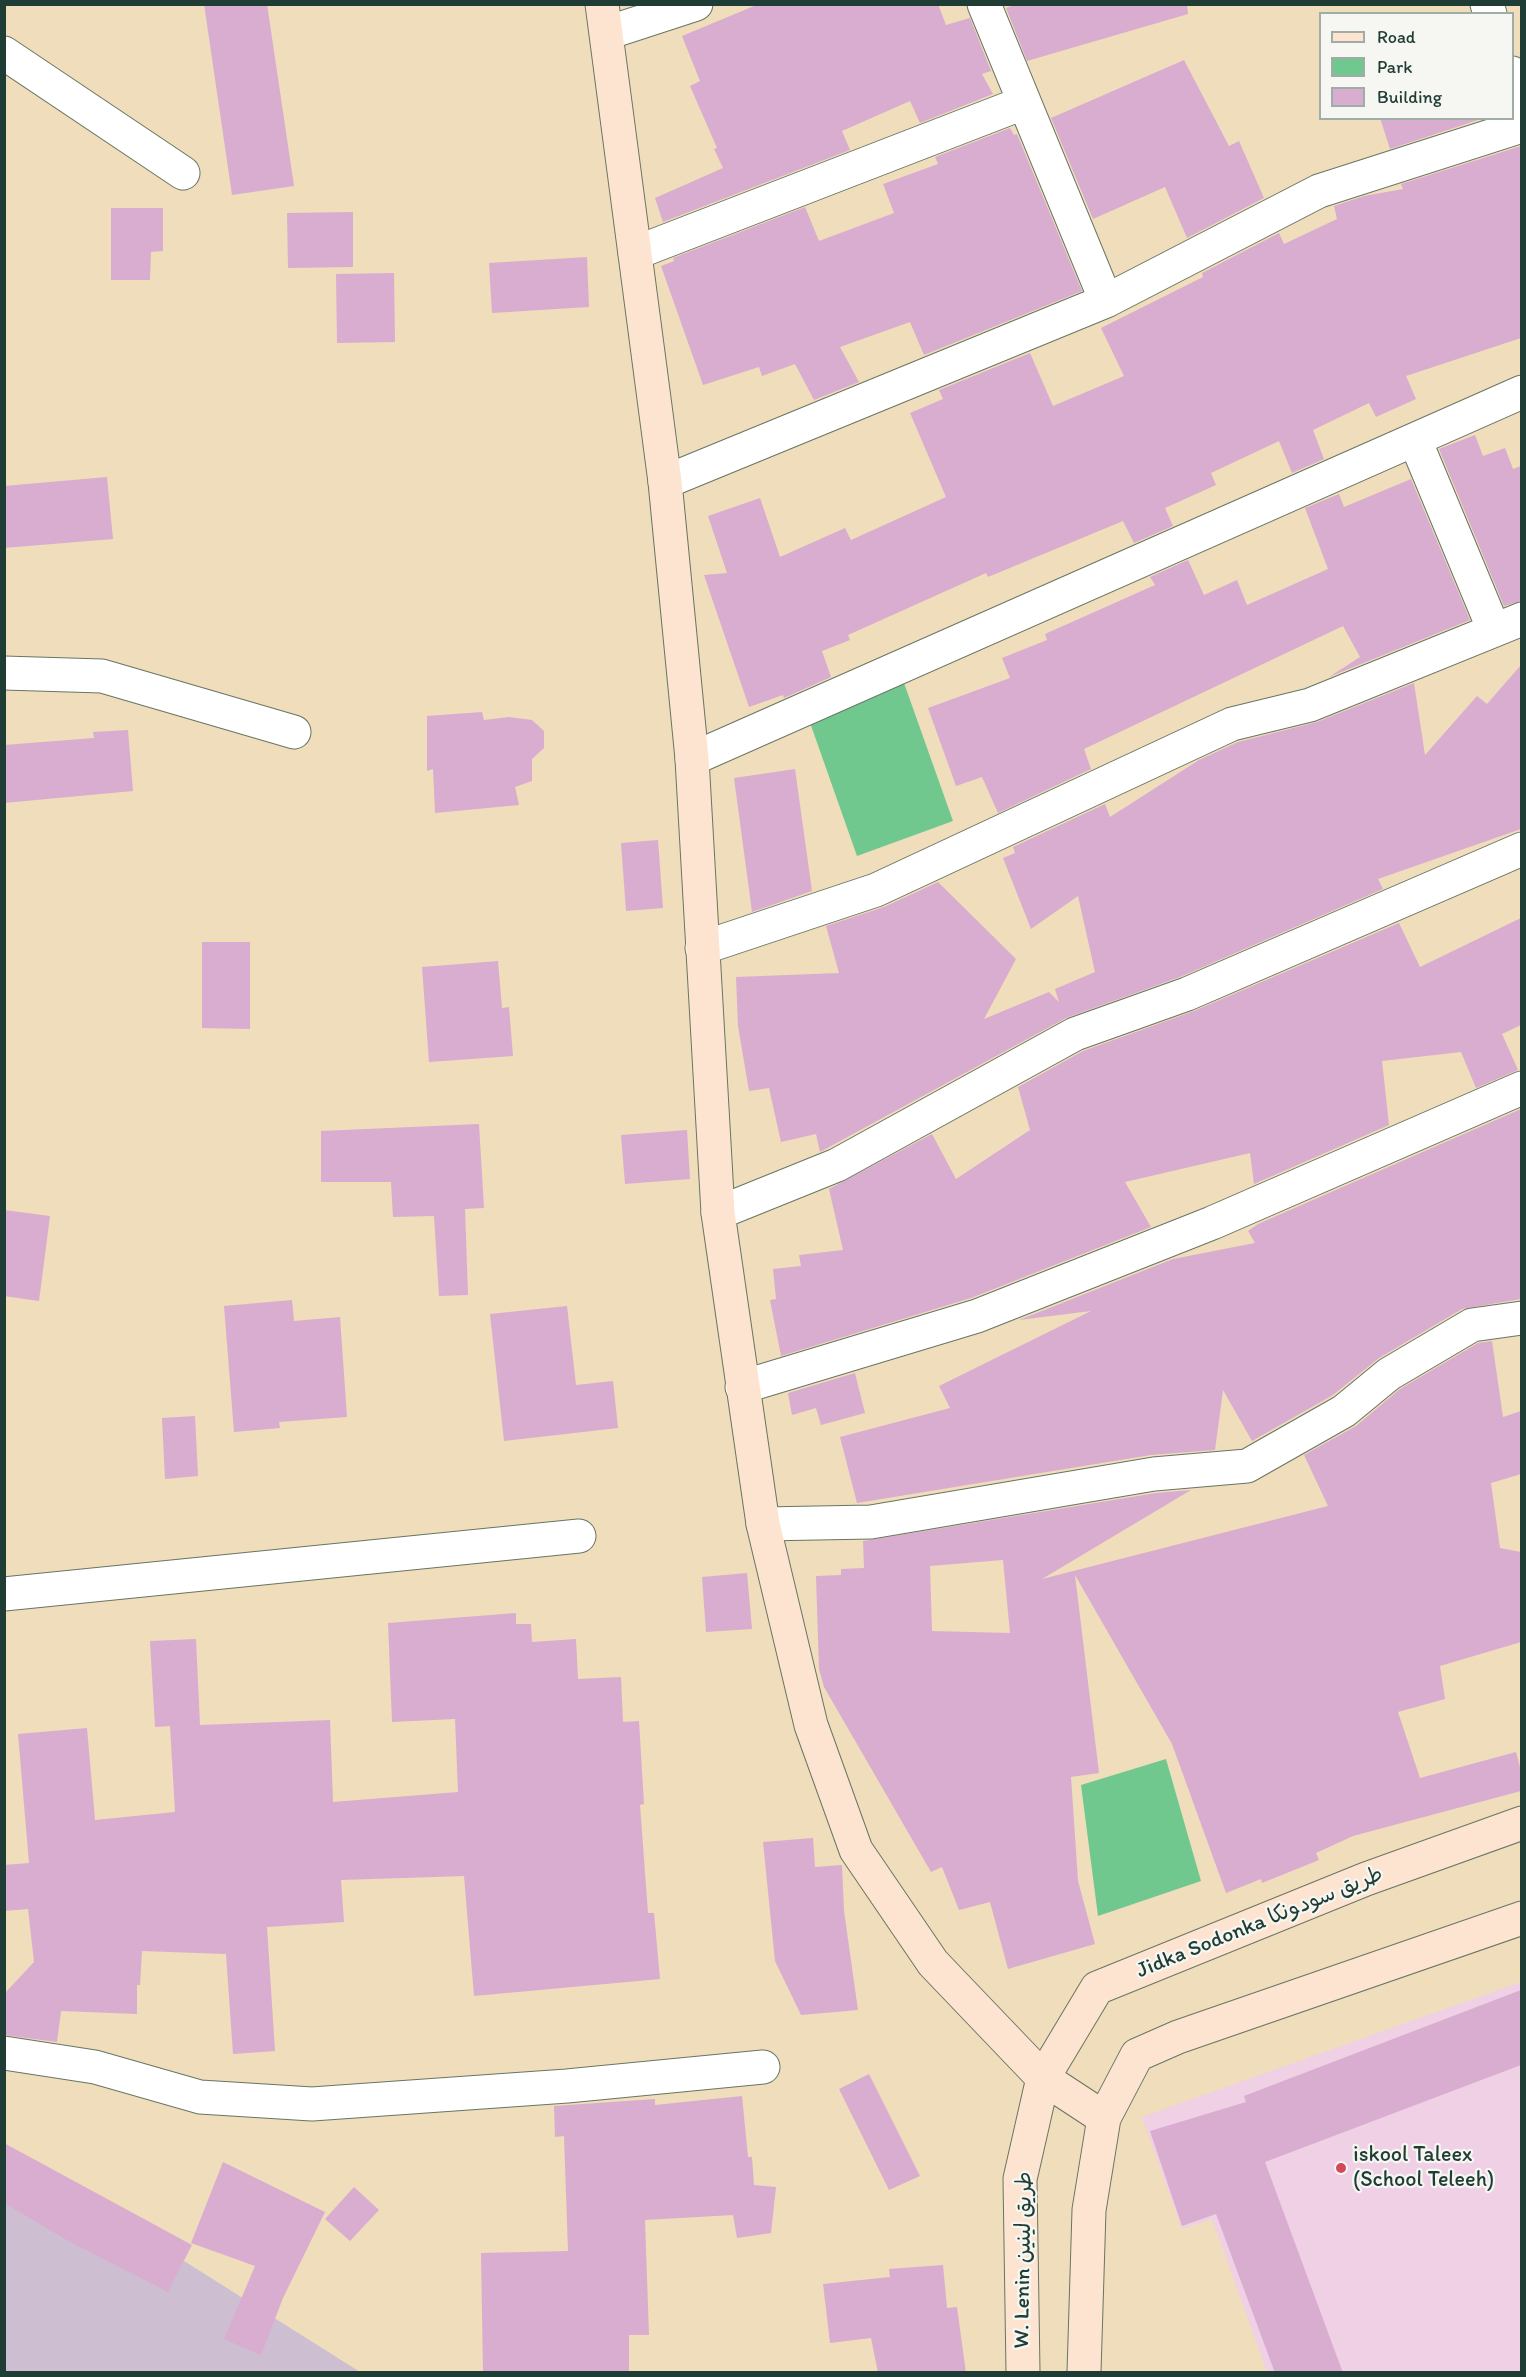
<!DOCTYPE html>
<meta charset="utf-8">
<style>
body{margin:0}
#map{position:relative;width:1526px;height:2377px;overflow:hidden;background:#efddbb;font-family:Itim,sans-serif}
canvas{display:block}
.frame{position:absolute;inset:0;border:6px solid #1f3d34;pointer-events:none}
.legend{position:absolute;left:1319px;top:12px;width:195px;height:108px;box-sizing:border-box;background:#f6f6f2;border:2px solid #a0aca6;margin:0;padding:8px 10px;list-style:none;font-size:18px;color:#1f3d34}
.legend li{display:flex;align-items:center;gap:12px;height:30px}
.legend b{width:30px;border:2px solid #a0aca6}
</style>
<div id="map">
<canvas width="1526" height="2377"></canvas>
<div class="frame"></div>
<ul class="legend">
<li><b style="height:8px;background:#fde4d0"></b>Road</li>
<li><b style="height:16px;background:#70c88f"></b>Park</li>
<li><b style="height:16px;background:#d9adcf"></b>Building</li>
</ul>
</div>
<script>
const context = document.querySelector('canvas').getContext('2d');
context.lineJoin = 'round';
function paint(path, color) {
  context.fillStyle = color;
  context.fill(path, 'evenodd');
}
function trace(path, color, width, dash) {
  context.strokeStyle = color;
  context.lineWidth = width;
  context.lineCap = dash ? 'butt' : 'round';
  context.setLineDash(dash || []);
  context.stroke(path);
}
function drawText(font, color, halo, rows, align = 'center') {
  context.font = font + ' Itim,"Playpen Sans Arabic",sans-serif';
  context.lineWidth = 4.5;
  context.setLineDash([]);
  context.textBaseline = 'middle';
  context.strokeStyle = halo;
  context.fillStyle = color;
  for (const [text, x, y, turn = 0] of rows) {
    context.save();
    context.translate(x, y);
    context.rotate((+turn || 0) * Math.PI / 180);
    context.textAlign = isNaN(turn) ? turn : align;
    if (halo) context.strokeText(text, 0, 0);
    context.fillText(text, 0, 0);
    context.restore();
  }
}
paint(new Path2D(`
 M1521,1982v390h-254l-55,-153 -30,10 -40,-112z`), '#f0d0e5');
paint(new Path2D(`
 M5,2148l355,224h-355z`), '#cebed2');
paint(new Path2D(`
 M904,683l49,138 -96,35 -49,-139z
 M1166,1759l35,122 -103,35 -17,-131z`), '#70c88f');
paint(new Path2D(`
 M204,4h63l27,182 -62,9z
 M759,4h179l8,21 24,-7 21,53 -9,3 11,20 -73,29 -10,-22 -68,30 8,19 -187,72 -8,-24 68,-30 -9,-19 3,-1 -27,-62 10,-5 -18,-45z
 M1017,4h170l1,10 -161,47 -21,-53z
 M1184,60l45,86 10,-5 25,57 -77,40 -22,-51 -72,32 -42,-101z
 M1380,118h104l-94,31z
 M1010,128l4,7 3,-1 65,157 -158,64 -14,-33 -70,25 19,35 -45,18 -19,-36 -33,12 -3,-9 -56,18 -42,-119 13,-5 -1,-3 132,-51 14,34 75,-28 -11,-29 55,-20 -3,-7z
 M1521,146v192l-115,38 10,23 -40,18 -7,-14 -56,27 11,29 -32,14 -13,-32 -68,32 5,12 -51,23 8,18 -39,17 -11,-22 -135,56 -2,-4 -138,62 2,5 -28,11 9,26 -47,21 -1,-3 -34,12 -45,-132 23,-2 -19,-57 52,-18 20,59 65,-29 6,12 95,-43 -36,-84 33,-14 -4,-9 91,-37 23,53 71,-30 -23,-48 102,-51 -1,-4 77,-40 5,11 53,-25 -3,-13 30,-10 39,-7 -2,-5z
 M111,208h52v43l-12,1 -1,28h-39z
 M353,212v55l-65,1 -1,-55z
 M587,257l2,50 -97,6 -3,-50z
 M394,273l1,69 -58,1 -1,-69z
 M1475,435l8,21 22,-8 8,21 8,-3v135l-17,5 -65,-157z
 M107,477l6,62 -109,9v-62z
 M1411,479l59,141 -141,57 31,-20 -17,-31 -259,123 7,20 -93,44 -16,-36 -26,9 -28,-78 82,-30 -8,-20 45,-18 -2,-6 110,-49 -5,-8 38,-17 16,35 33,-15 10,25 81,-36 -23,-61 34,-14 5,13z
 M1521,665v164l-143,50 5,10 -203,88 -114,41 -246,134 -4,-18 -35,8 -12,-54 -20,3 -11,-65 -2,-49 103,-4 -13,-47 58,-19 54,-25 78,77 -32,60 65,-27 10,10 -4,-13 40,-17 -17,-76 -47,33 -28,-71 12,-5 -2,-6 92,-43 5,13 89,-57 39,-18 79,-20 97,-39 11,72 52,-59 10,8z
 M482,712l2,8 25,-3 23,3 12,11v17l-12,11v22l-17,6 4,18 -84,8 -2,-44 -6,2v-55z
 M128,730l5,61 -129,12v-58l90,-7 -1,-6z
 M795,769l17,122 -60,21 -18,-134z
 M658,840l5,68 -37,3 -5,-68z
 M1521,918v107l-19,9 16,36 -42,18 -15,-36 -79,9 7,64 -135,59 -4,-31 -125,29 26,45 -180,71 -190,58 -11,-56 6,-1 -3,-30 28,-3 -2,-11 44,-5 -14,-61 103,-55 24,45 74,-49 -12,-43 65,-36 111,-40 205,-88 21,44z
 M202,942h48v87l-48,-1z
 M498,961l4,47 7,-1 4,49 -84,6 -7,-95z
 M1521,1109v190l-59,10 -83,49 -46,37 -81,46 -29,-51 -8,60 -64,5 -294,48 -17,-66 110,-29 -11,-22 152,-75 -72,9 154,-61 82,-16 -7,-12 10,-7z
 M479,1124l5,84 -19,1 3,86 -29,1 -5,-80 -41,1 -2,-35h-70v-51z
 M687,1130l3,49 -65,5 -4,-49z
 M4,1210l46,6 -11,85 -35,-5z
 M292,1300l2,21 46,-4 7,100 -68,5 1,6 -46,4 -10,-126z
 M567,1306l9,79 37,-4 5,47 -114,13 -14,-127z
 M1492,1341l11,76 18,-6v63l-30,9 9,65 21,4v90l-81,24 5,33 -47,13 22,66 96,-26 5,19v20l-168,45 -37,17 3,7 -57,23 -1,-4 -35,14 -54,-149 -97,-169 24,198 -28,4 7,104 17,63 -87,25 -18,-67 -31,8 -17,-43 -11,5 -107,-185 -5,-18 -3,-93 25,-1v-6l23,-1 -1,-27 293,-48 35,-3 -149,89 286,-73 -24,-51 52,-29 44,-37 78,-46zM1003,1560l7,73 -78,-2 -2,-65z
 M855,1373l10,40 -44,12 -5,-17 -24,7 -4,-22z
 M195,1416l3,60 -33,3 -3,-61z
 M747,1573l5,56 -46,3 -4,-55z
 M516,1613v11h15l1,18 44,-3 2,40 43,-2 2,45 16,-1 5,83 -4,1 8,108h6l6,66 -186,17 -10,-120 -123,4 3,42 -77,5 8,124 -42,3 -7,-100 -84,-3 -2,34h-3v29l-76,-3 -4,31 -53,-7v-41l30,-32 -6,-53 -24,2v-46l25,-2 -11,-129 69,-6 8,92 80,-8 -5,-86 -15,1 -5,-86 46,-2 4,86 130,-5 3,82 125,-10 -3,-73 -63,3 -4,-99z
 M813,1838l2,29 27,-2 2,46 14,99 -57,5 -26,-54 -12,-119z
 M1521,1990v75l-256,97 78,211h-68l-59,-159 -34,12 -32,-95 96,-29 -2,-6z
 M869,2074l51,102 -31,14 -50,-101z
 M742,2096l6,61h4l2,28 22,2 -5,46 -34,5 -4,-23 -88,5 4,115h-20v38h-146l-2,-120 87,-2 -4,-115 -9,1 -1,-31 101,-7v6z
 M4,2143l188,102 -24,47 -96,-49 -68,-40z
 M223,2162l102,50 -42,86 -22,57 -37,-16 31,-73 -64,-23z
 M354,2187l25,23 -29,31 -25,-22z
 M943,2265l4,43 10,-1 9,66h-88l-7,-35 -41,5 -7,-59 67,-7 -1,-8z`), '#d9adcf');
const street = new Path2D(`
 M984,4l122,297
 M1487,4l3,10
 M607,33l89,-29
 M4,53l179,120
 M1512,73l10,24
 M635,253l388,-150
 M1415,440l79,190
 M665,482l441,-181 213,-110 203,-65
 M4,673l98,3 192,56
 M692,759l830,-367
 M702,948l174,-58 356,-166 78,-19 212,-86
 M718,1213l119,-48 238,-131 112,-40 335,-145
 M742,1387l235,-71 235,-93 310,-135
 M763,1524l108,-2 283,-48 93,-8 97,-55 45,-37 83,-49 50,-7
 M4,1594l575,-58
 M4,2053l91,14 105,30 112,7 255,-18 196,-19`);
const secondary = new Path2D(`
 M602,4l63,478 27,277 26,454 45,311 48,201 45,125 77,113 110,115 61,40
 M1023,2372l-3,-193 23,-101 54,-90 269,-109 156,-56
 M1084,2372l5,-162 15,-92 33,-63 41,-18 344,-119`);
trace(street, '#687563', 35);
trace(secondary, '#687563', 35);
trace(street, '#fff', 33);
trace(secondary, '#fde4d0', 33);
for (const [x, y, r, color] of [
 [1341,2168,6,"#d1495b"]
]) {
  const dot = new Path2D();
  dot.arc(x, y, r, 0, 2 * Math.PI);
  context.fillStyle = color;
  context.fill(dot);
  trace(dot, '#f6f6f2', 2);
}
drawText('22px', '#1f3d34', '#f6f6f2', [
 ["Jidka Sodonka طريق سودونكا",1260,1923,-22],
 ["W. Lenin طريق لينين",1024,2260,-89]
]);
drawText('22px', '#1f3d34', '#f6f6f2', [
 ["iskool Taleex",1353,2155],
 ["(School Teleeh)",1353,2180]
], 'left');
</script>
